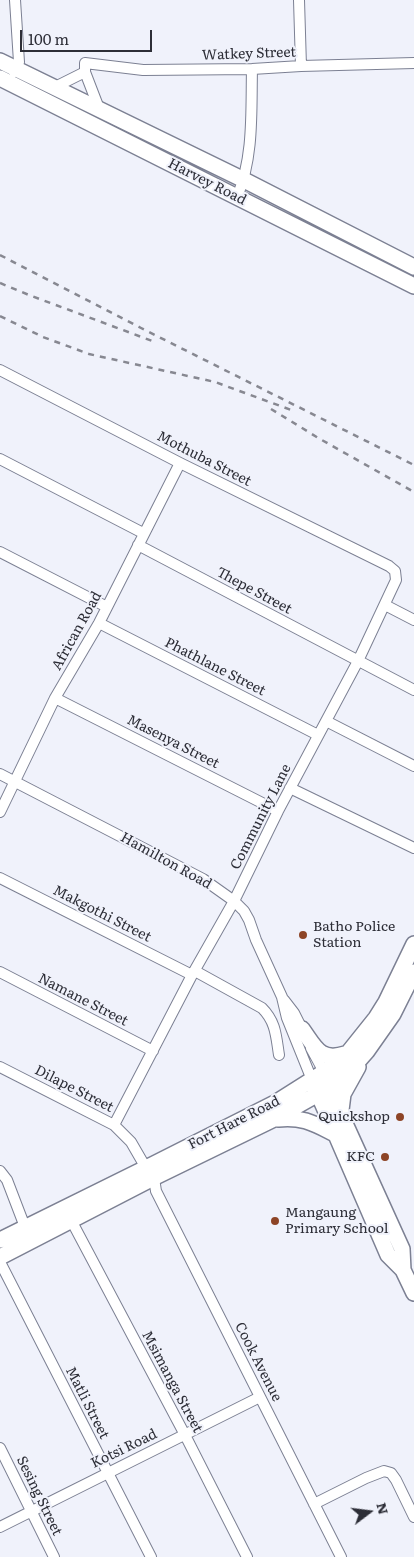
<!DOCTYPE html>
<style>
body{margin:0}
#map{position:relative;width:414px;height:1557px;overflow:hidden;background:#f0f2fb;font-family:Literata,serif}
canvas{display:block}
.north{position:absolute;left:344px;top:1487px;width:50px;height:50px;-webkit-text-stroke:4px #f0f2fb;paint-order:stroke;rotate:75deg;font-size:14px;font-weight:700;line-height:20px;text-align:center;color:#2d2e37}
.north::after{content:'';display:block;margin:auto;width:18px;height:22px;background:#2d2e37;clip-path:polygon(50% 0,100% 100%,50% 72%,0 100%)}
.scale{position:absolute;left:20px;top:30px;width:132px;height:22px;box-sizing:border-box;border:2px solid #2d2e37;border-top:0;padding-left:6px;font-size:15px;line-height:18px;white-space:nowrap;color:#2d2e37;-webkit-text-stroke:4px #f0f2fb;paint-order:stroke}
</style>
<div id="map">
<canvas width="414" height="1557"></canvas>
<div class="north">N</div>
<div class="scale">100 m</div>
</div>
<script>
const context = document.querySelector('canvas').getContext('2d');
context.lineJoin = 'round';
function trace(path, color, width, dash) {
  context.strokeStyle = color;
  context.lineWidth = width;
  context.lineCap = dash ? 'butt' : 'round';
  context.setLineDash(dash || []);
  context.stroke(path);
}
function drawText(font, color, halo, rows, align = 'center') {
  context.font = font + ' Literata,serif';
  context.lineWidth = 4;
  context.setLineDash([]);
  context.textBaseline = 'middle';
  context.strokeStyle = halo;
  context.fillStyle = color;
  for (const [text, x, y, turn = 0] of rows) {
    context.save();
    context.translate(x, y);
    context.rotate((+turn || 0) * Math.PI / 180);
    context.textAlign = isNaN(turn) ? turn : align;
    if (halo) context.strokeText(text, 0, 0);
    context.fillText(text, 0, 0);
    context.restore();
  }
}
const minor = new Path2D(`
 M299,0l2,66
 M14,72l5,-10 -4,-62
 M53,88l32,-16
 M100,111l-15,-39v-9l58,7 109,-1 49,-3 113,-3
 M237,197c17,-40 14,-86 15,-128
 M0,370l180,93 209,103 6,5 1,9 -38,81 -80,150 -44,90 -42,74 -78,150
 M0,459l143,74
 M138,545l276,145
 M0,552l107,55
 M385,605l29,15
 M99,623l219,112
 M55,698l223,113
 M326,721l88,45
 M0,774l203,105 31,22 10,10 5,9 7,20 26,57 5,21 25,62
 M290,788l124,60
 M0,812l55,-114 44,-75 81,-160
 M0,878l192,97
 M195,971l67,37c14,14 14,28 17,47
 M0,972l153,79
 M284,1000l10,13 11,22
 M311,1048l13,24
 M0,1067l114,58 17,17 15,26
 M0,1171l7,9 18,47
 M153,1172l3,19 185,366
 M71,1220l114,215 62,122
 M0,1262l151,295
 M0,1448l54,109
 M314,1504l52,-26 18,-7 7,2 5,7 18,37
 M0,1527l260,-130`);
const secondary = new Path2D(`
 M0,61l244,119 170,87
 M0,78l414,208
 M302,1029c13,18 18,33 43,25
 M326,1076l17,43 59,130 1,21
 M314,1084l74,171 15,15 11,23
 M341,1110l2,-16 15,-27
 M278,1119c24,-3 37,5 57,15
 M0,1240l154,-76 121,-61 49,-31 24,-19 28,-35 10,-16 28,-58
 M0,1257l153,-79 119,-58 39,-22 41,-30 15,-17 26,-37 21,-42`);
trace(minor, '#7c8093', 12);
trace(secondary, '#7c8093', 18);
trace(minor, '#fff', 10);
trace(secondary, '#fff', 15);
trace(new Path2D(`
 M0,255l141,73 273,137
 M0,283l29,12 126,47
 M0,316l43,21 46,17 126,28 79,29
 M271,409l49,30 94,53`), '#878891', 2.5, [6, 6]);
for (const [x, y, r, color] of [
 [303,935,5,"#8d4426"],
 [400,1117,5,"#8d4426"],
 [385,1157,5,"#8d4426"],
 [275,1221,5,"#8d4426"]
]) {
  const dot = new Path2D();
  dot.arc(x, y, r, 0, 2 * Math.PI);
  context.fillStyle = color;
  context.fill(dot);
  trace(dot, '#f0f2fb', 2);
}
drawText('14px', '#2d2e37', '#f0f2fb', [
 ["Watkey Street",249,54,-2],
 ["Harvey Road",207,182,27],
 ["Mothuba Street",204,459,27],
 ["Thepe Street",254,591,28],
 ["African Road",77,631,-61],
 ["Phathlane Street",215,667,27],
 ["Masenya Street",173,742,27],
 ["Community Lane",261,817,-63],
 ["Hamilton Road",166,861,29],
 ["Makgothi Street",102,914,27],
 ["Namane Street",83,1000,27],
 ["Dilape Street",74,1089,27],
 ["Fort Hare Road",234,1123,-27],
 ["Cook Avenue",258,1362,63],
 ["Msimanga Street",172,1382,62],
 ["Matli Street",87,1403,63],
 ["Kotsi Road",124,1449,-26],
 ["Sesing Street",39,1496,64]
]);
drawText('14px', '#2d2e37', '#f0f2fb', [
 ["Batho Police",313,927],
 ["Station",313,943],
 ["Quickshop",390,1117,"right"],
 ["KFC",375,1157,"right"],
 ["Mangaung",285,1213],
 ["Primary School",285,1229]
], 'left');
</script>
